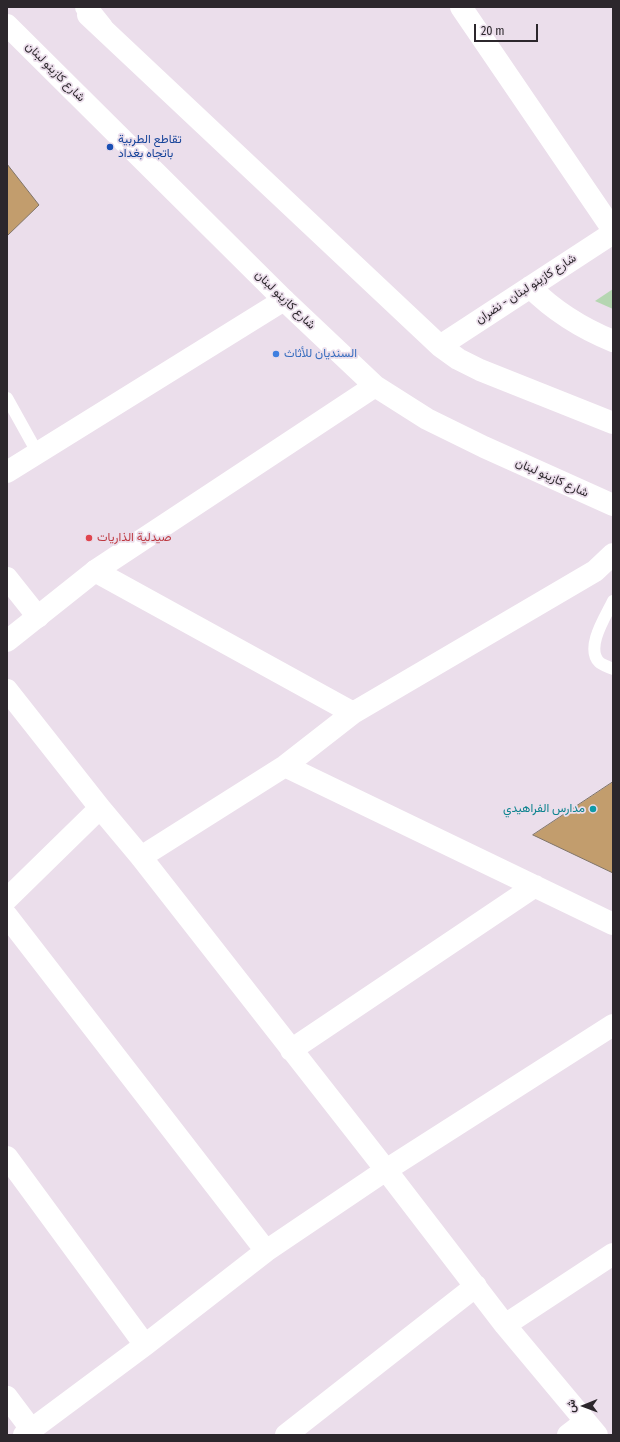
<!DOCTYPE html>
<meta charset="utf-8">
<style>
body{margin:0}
#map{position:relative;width:620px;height:1442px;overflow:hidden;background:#ebdeeb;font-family:"Fira Sans Condensed",Vazirmatn,sans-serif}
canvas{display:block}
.frame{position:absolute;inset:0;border:8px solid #2c272c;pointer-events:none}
.north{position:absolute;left:564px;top:1386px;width:40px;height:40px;-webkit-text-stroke:3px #ebdeeb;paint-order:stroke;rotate:269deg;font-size:11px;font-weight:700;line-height:16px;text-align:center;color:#2c272c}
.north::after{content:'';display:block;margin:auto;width:14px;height:18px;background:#2c272c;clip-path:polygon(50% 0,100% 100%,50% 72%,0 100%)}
.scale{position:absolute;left:474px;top:24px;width:64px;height:18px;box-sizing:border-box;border:2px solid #2c272c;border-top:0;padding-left:5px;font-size:12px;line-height:14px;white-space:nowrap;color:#2c272c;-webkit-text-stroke:3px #ebdeeb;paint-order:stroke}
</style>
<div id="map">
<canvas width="620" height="1442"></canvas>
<div class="frame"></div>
<div class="north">ش</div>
<div class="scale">20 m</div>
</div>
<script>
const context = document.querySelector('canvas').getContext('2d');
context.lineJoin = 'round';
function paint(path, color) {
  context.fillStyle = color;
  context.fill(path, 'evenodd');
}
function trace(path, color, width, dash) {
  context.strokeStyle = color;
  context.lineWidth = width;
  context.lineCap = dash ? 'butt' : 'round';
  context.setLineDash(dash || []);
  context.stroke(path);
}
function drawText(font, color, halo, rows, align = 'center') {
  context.font = font + ' "Fira Sans Condensed",Vazirmatn,sans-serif';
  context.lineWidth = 3.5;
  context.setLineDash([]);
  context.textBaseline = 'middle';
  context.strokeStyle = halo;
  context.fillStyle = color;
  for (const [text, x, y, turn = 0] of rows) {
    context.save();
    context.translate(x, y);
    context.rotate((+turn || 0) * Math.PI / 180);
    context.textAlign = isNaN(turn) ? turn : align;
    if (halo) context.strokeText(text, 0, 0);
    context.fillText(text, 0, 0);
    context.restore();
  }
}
paint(new Path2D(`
 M613,289v20l-18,-8z`), '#b5d6b1');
const building = new Path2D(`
 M7,164l32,41 -32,31z
 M613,782v91l-80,-38z`);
paint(building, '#c29d6d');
trace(building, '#7f7468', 1);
trace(new Path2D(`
 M7,398l30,54
 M613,601c-7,15 -28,46 -14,61 3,3 10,5 14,7`), '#fff', 12);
trace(new Path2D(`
 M461,7l152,223
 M7,472l277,-172
 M95,571l258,142
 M7,578l31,39
 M7,690l93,118 41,49 245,313 119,155 92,110
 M285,766l328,158
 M141,857l144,-91 68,-53 242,-142 18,-17
 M7,899l93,-91
 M7,916l259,335
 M291,1050l244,-164
 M7,1157l138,188
 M505,1325l108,-71
 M7,1397l24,32
 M24,1435l121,-90 121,-94 120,-81 227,-145
 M286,1435l190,-149
 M568,1435l17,-13`), '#fff', 22);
trace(new Path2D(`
 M88,15l352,331 18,13 22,11 133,53
 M7,25l277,275 91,86 52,33 57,28 129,58
 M530,287c24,24 51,41 83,54
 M440,346l173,-113
 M7,641l88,-70 280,-185`), '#fff', 22);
trace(new Path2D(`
 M86,7l16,20`), '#fff', 22);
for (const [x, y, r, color] of [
 [110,147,4,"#1a4fb4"],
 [276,354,4,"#3f7fe0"],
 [89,538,4,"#e0444e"],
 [593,809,4,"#0f9aa8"]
]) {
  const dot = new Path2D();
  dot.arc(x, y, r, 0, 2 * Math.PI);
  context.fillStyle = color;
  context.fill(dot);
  trace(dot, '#ebdeeb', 1.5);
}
drawText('12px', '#2c272c', '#ebdeeb', [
 ["شارع كازينو لبنان",55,72,45],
 ["شارع كازينو لبنان - نضران",526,289,-33],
 ["شارع كازينو لبنان",285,300,44],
 ["شارع كازينو لبنان",552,478,24]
]);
drawText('12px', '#164399', '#ebdeeb', [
 ["تقاطع الطربية",118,140],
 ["باتجاه بغداد",118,154]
], 'left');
drawText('12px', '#366cbe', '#ebdeeb', [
 ["السنديان للأثاث",284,354]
], 'left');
drawText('12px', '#be3a42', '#ebdeeb', [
 ["صيدلية الذاريات",97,538]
], 'left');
drawText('12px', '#0d838f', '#ebdeeb', [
 ["مدارس الفراهيدي",585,809]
], 'right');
</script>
